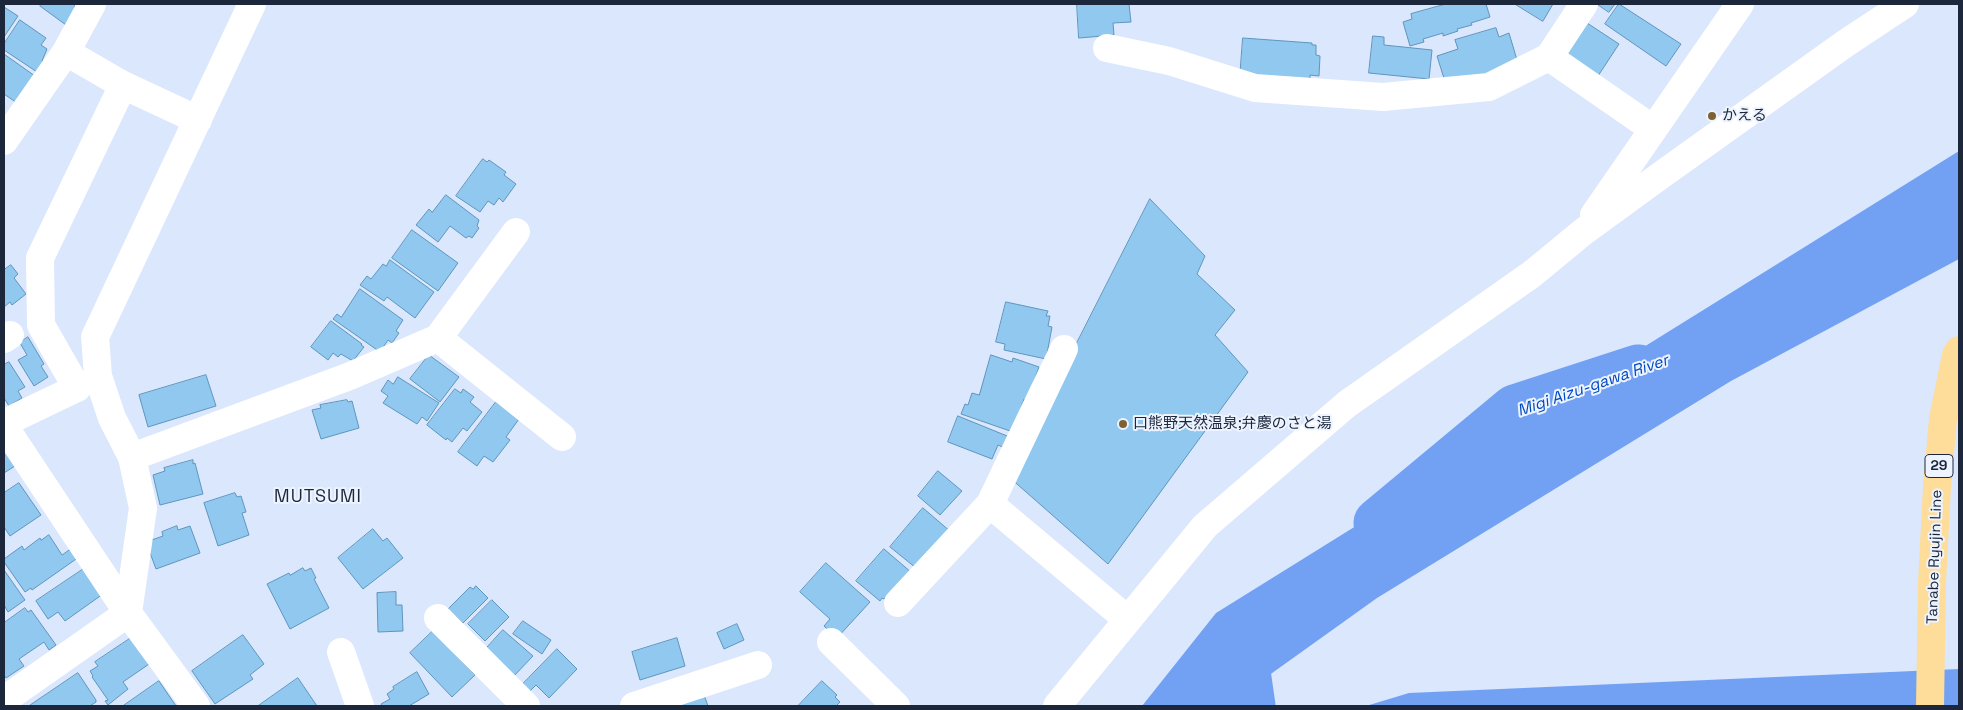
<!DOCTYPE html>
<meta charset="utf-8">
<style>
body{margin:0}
#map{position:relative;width:1963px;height:710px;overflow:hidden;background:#dae7fd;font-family:"Space Grotesk",sans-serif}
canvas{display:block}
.frame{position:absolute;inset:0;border:5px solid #1c273c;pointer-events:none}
</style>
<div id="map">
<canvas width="1963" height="710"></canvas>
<div class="frame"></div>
</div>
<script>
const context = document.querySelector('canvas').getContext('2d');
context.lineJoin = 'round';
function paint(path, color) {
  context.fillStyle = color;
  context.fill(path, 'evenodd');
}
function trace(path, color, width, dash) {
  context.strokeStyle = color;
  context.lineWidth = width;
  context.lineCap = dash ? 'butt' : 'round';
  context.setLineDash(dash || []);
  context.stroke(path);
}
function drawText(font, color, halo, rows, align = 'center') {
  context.font = font + ' "Space Grotesk","Noto Sans JP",sans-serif';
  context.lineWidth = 4;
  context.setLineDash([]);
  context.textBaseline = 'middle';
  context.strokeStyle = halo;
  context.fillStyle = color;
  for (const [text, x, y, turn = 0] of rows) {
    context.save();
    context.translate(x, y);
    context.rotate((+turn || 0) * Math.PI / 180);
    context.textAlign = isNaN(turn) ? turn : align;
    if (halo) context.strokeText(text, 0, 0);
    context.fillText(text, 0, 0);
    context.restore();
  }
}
paint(new Path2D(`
 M1959,151v108l-228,122 -354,217 -151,108h-84l74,-93z
 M1959,669v37h-593l43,-13z`), '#72a1f4');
trace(new Path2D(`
 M1379,523l136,-113 123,-40
 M1250,706l-10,-69 12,-10`), '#72a1f4', 51);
const building = new Path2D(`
 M42,4h34l-2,3 3,2 -11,16 -26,-19z
 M1077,4h52l2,18 -18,1 1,12 -35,3z
 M1446,4h40l4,13 -19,6 1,2 -15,4 1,2 -15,5v-3l-20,6 1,3 -14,4 -7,-24 9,-3 -1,-5z
 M1515,4h38l-10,17z
 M1597,4h18l-6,8z
 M1619,4l62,40 -15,22 -61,-42z
 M4,7l14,9 -14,21z
 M20,20l26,18 -5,7 6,4 -5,12 5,3 -7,10 -36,-24v-6z
 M1584,21l35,23 -23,35 -35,-24z
 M1496,28l3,9 10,-4 8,27 -9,9 -61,19 -10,-32 21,-7 -3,-9z
 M1373,36l11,1v8l48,5 -3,29 -60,-6z
 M1243,38l69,5v2h4v10l4,1 -1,20 -9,-1v7l-70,-4z
 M4,54l31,22 -18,27 -13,-9z
 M483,159l4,3 2,-2 17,12 -2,3 12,9 -13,18 -4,-4 -5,7 -6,-4 -8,11 -24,-16z
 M446,195l33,25 -2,6 2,2 -7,10 -3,-2 -3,2 -16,-12 -12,16 -22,-17 13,-16 3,3z
 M1150,199l55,57 -8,18 38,36 -20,25 33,37 -140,192 -99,-87z
 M412,230l46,33 -20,28 -46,-33z
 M390,260l44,32 -19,26 -28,-21 -3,4 -24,-16 7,-9 4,3 12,-15 3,2z
 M11,265l7,9 -4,4 12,16 -14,11 -2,-3 -6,5v-37z
 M360,289l43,31 -7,11 3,2 -7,10 -4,-3 -8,12 -47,-33 4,-5 4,3z
 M1006,302l42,9 -2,5h4l-2,10 4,1 -6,32 -42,-9 1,-6 -9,-2z
 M331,321l31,23 -1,1 3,2 -11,14 -12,-7 -3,3 -5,-4 -5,7 -17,-13z
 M28,337l16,27 -3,2 7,11 -14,9 -16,-26 9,-5 -7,-12z
 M429,355l30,22 -19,25 -30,-23z
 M991,355l21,7 1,-4 26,9 -12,34 -3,-2 -11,33 -52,-18 4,-10 3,1 4,-12 7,2z
 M9,362l16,25 -7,4 4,7 -13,8 -5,-8v-33z
 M206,375l10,31 -68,21 -9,-32z
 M398,377l41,26 -12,18 -5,-4 -5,7 -34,-21 5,-7 -7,-5 7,-11 5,4z
 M455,389l6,4 2,-4 11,8 -4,5 12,10 -15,19 -4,-3 -11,14 -5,-4 -1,2 -19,-15z
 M347,400l1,2 4,-1 7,27 -38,11 -9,-29 9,-2 -1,-3z
 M496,402l23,17 -13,18 4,3 -17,22 -9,-6 -7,10 -19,-14z
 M958,416l54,22 -5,11 -9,-4 -6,14 -44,-17z
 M4,449l11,17 -11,7z
 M193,460v4l2,-1 8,31 -43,11 -7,-30 12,-4 -1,-3z
 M938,471l24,20 -22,24 -22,-19z
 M19,483l22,32 -31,21 -6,-9v-34z
 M235,493l2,4 4,-1 5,16 -4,1 7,22 -31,11 -14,-43z
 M923,508l28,24 -30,40 -31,-25z
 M177,526l1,4 12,-4 10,27 -44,16 -10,-27 17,-6 -1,-4z
 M373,529l10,12 4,-3 16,20 -40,31 -25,-31z
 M49,535l13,20 10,-7 7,9 -47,33 -1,-2 -6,4 -21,-30v-3l18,-13 2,4 16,-12 1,2z
 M884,549l28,24 -28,26 -2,-1 -2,3 -24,-20z
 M826,563l44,39 -33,36 -13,-12 6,-7 -30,-27z
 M85,568l18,26 -38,27 -7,-9 -10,7 -12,-18z
 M303,568l2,3 6,-3 5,10 -2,1 15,29 -39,21 -23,-45 22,-11 1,2z
 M4,570l21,30 -17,12 -4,-7z
 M476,586l12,12 -25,25 -15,-14 22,-22 3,2z
 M396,592v13h6l1,26 -25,1 -1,-39z
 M492,600l17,17 -24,24 -17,-17z
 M25,608l3,4 3,-2 25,35 -7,5 -5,-8 -25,17 5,7 -18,12 -2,-3v-52z
 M523,621l28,19 -9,14 -29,-20z
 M737,624l7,16 -20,9 -7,-16z
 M503,630l30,26 -21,22 -29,-26z
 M433,631l42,44 -23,22 -42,-44z
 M243,635l21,29 -14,11 3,4 -38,25 -23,-33z
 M134,636l18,26 -29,20 5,7 -20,16 -3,-4 3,-1 -16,-23 1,-1 -3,-5 8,-5 -3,-4z
 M677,638l8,28 -45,14 -8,-28z
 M557,649l20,20 -28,29 -13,-13 -9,9 -7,-7z
 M417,672l12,22 -20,12h-27l-1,-2 9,-5 -3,-5 7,-5 -1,-2z
 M78,673l18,27v2l-6,4h-61z
 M298,678l19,28h-59z
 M159,681l17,25h-53z
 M822,681l15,14 -2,2 5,5 -4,4h-38z
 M703,692l5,14h-42z`);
paint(building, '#90c8f0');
trace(building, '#5f95bc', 1);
trace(new Path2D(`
 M1107,48l62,13 86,27 128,9 106,-10 60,-30 104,72
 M66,52l57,33 75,35
 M1549,57l35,-53
 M4,141l62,-89 26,-48
 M1594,215l146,-211
 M438,338l124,99
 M4,339l6,-4
 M1064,349l-74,155 138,116
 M4,423l73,-35 -36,-63 -1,-67 83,-173
 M4,426l124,187 68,93
 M132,457l218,-81 88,-38 78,-106
 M898,603l92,-99
 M438,618l88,88
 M831,642l65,64
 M341,652l19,54
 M4,700l124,-87 15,-105 -11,-51 -20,-39 -14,-42 -3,-39 157,-333
 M634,706l124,-41
 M1057,706l148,-180 142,-122 185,-130 51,-42 81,-59 182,-130 59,-39`), '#fff', 28);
trace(new Path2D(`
 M1930,706l2,-123 5,-97 6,-67 13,-64 3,-5`), '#fedc9a', 28);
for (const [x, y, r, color] of [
 [1712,116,5,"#7c6234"],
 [1123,424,5,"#7c6234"]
]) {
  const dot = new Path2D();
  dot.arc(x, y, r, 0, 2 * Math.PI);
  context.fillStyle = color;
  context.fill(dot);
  trace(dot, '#edf4ff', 2);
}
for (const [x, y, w] of [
 [1939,466,28]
]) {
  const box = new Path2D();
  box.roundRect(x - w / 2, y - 11.5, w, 23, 4);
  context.fillStyle = '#edf4ff';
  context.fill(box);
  trace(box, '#1c273c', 1);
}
drawText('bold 14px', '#1c273c', null, [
 ["29",1939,466]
]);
drawText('15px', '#1c273c', '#edf4ff', [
 ["かえる",1722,116],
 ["口熊野天然温泉;弁慶のさと湯",1133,424]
], 'left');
drawText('15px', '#1c273c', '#edf4ff', [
 ["Tanabe Ryujin Line",1935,557,-88]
]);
drawText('italic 16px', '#0049bf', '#edf4ff', [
 ["Migi Aizu-gawa River",1593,386,-19]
]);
context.letterSpacing = '1px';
drawText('18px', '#1c273c', '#edf4ff', [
 ["MUTSUMI",318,497]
]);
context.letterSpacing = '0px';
</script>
